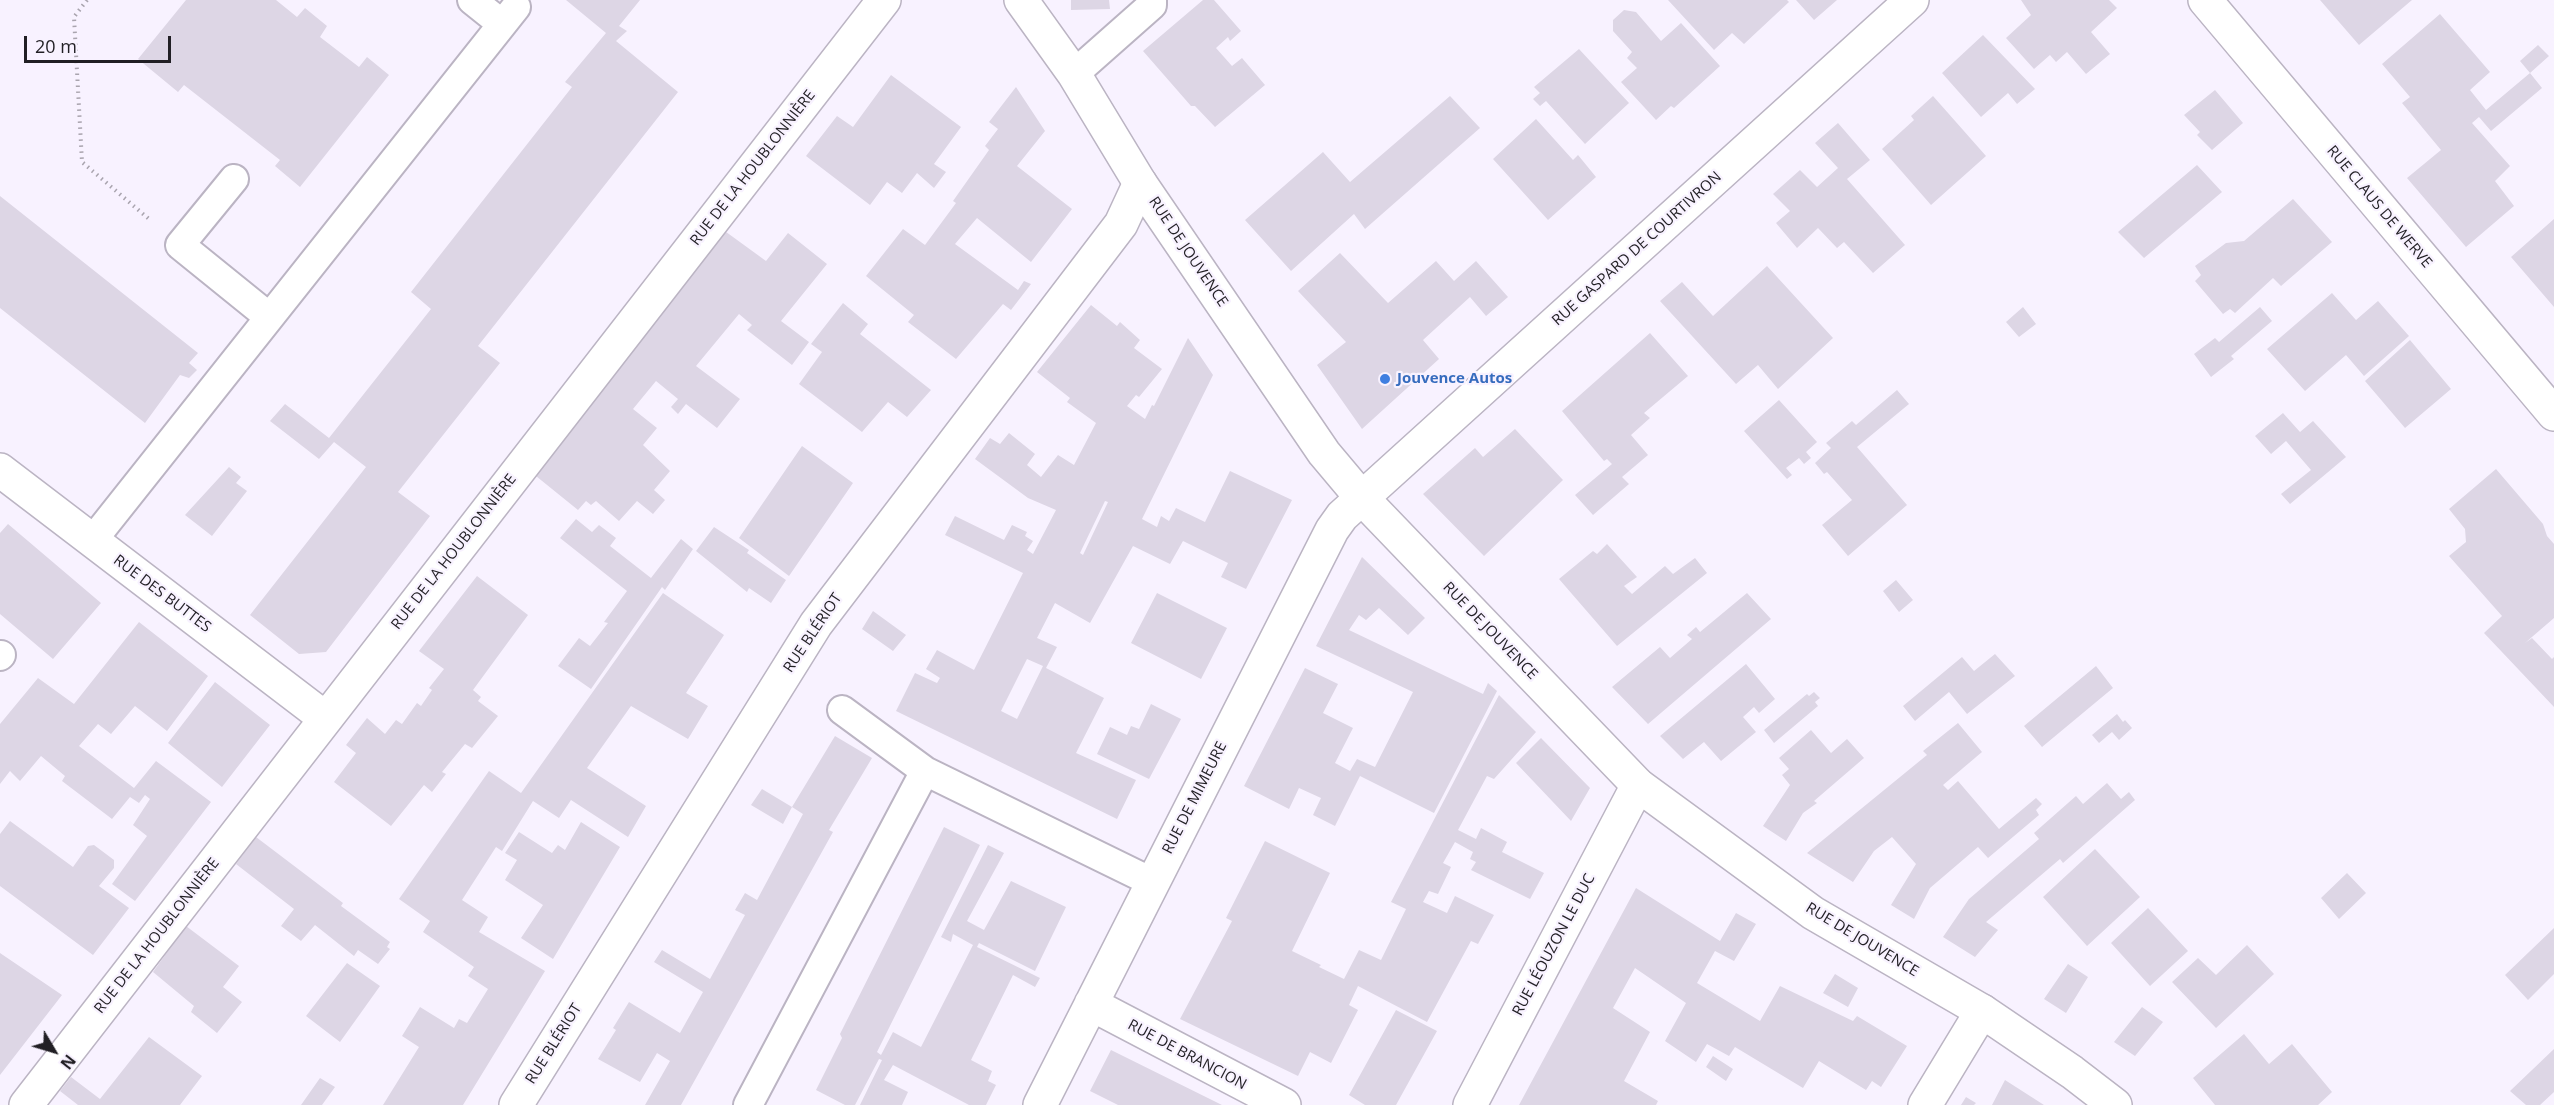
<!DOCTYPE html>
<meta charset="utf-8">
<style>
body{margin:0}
#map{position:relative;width:2554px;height:1105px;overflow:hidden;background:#f8f2ff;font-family:"Open Sans",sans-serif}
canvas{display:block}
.north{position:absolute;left:24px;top:1021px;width:60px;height:60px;-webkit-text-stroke:4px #f8f2ff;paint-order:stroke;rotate:128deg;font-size:16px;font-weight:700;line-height:24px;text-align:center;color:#211f24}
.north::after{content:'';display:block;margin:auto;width:21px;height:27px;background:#211f24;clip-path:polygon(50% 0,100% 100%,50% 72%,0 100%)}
.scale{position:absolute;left:24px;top:36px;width:147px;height:27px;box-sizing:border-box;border:3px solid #211f24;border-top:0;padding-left:8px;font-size:18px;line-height:21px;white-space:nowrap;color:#211f24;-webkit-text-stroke:4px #f8f2ff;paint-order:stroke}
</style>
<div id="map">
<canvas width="2554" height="1105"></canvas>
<div class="north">N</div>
<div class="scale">20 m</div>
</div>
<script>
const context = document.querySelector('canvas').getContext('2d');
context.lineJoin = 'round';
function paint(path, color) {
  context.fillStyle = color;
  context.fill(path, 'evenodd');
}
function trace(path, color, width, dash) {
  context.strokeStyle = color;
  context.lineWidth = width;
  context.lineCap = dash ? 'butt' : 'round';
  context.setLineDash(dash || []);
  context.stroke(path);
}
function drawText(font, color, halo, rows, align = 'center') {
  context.font = font + ' "Open Sans",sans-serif';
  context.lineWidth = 4.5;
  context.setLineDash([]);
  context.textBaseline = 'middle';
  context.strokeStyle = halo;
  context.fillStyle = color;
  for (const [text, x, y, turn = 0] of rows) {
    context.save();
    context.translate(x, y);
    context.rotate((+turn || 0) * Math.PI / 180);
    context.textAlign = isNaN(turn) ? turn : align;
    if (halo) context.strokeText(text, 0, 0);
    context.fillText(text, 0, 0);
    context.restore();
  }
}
paint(new Path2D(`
 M186,0h90l21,17 8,-9 22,18 -7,11 39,30 8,-10 22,18 -89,112 -25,-21 5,-6 -96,-75 -6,7 -40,-33z
 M566,0h74l-21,26 8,5 -11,10 62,51 -200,254 22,17 -102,129 32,24 -104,136 -27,2 -49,-39 116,-148 -32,-25 -15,17 -49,-38 15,-17 44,34 102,-129 -20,-17 161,-205 -7,-5 41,-49z
 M1071,0h38l1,9 -39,1z
 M1203,0h11l27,31 -11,10 -2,-4 -12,11 16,18 10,-8 23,27 -50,42 -20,-21h-4l-48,-55z
 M1668,0h119l2,2 -45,42 -12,-11 -18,17z
 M1796,0h41l-23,20z
 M2021,0h88l8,8 -26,24 19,22 -24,20 -19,-22 -11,10 -6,-7 -16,14 -28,-31 25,-23z
 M2320,0h92l-53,45z
 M1624,10l12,2 25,29 20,-18 39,43 -46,42 -3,-2 -15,14 -35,-38 16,-14 -10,-10 5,-6 -19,-21v-11z
 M2440,14l50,58 -20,18 16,20 44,-37 12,15 -51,43 -12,-14 -7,6 38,43 -15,15 19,25 -48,41 -59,-69 34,-28 -39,-47 8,-6 -28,-33z
 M1983,35l52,54 -18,15 -9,-11 -27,24 -39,-44z
 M2538,45l11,11 -19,17 -10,-12z
 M1579,49l50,54 -44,41 -39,-43 -6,5 -7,-7 7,-6 -6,-6z
 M891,75l70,52 -27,37 12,8 -12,16 -17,-15 -15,20 -15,-11 -17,23 -64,-49 31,-40 16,11z
 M1016,87l29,44 -28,35 55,43 -41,53 -54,-44 -22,26 63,46 6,-9 7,3 -20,26 -8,-6 -47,55 -48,-37 6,-7 -48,-39 37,-47 22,16 31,-42 -3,-2 36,-51 -4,-4 13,-17 -9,-7z
 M2215,90l28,33 -31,27 -15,-15 3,-3 -16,-17z
 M1450,96l30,32 -115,101 -11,-15 -63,57 -46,-51 78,-68 27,30z
 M1933,96l53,60 -55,49 -49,-56 32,-29 -3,-4z
 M1536,119l37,41 5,-5 18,22 -48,43 -55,-61z
 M1838,123l32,37 -23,19 58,66 -32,28 -29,-31 -7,6 -19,-20 -21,20 -21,-25 14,-12 -17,-17 27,-24 17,17 21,-19 -23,-25z
 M2197,165l25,27 -78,66 -26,-26z
 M0,196l198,157 -9,10 8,7 -8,8 -9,-3 -35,48 -145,-115z
 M2293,199l39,43 -51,44 -8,-8 -38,35 -5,-4 -7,5 -28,-33 6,-6 -6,-9 31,-23 18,-2z
 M2554,219v88l-43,-50z
 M722,229l44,32 22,-28 39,31 -46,57 28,21 -17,23 -45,-35 5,-5 -13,-11 -43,52 44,33 -23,29 -31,-24 -8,10 -7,-7 7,-8 -22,-18 -23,28 24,19 -14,17 27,26 -16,19 11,10 -12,14 -16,-13 -18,20 -23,-20 -5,4 -5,-4 -8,9 -47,-38z
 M1340,253l48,50 48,-42 18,20 22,-20 32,36 -22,19 -16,-19 -47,43 16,19 -77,70 -45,-64 29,-23 -48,-51z
 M1767,266l66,72 -55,51 -20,-24 -22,19 -76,-83 22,-19 31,34z
 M2332,293l24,27 22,-19 31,35 -45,40 -18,-21 -41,36 -38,-42z
 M843,303l25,21 -8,10 71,56 -24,27 -19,-15 -26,30 -63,-48 23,-32 -11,-8z
 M1091,305l26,21 3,-4 20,18 -6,8 28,21 -23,28 -3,-2 -9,11 18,13 7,-14 2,1 34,-68 25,37 -71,144 15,8 4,-11 8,5 7,-13 29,14 25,-51 62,29 -46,89 -25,-12 7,-14 -45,-22 -13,23 -37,-18 -43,77 -35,-20 -18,35 20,9 -11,21 58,30 -28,55 60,27 -19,39 -221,-108 19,-38 22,10 3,-5 -14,-9 11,-19 37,20 49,-97 -78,-38 10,-19 49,24 8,-15 15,7 -2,4 8,5 -6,9 6,4 23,-44 -28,-12 -53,-39 15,-21 10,6 9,-11 26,21 -8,11 14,12 17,-22 16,10 22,-42 -29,-21 3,-4 -33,-26zM1105,501l3,1 -25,53 -3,-2zM1027,659l16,7 -26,53 -16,-8z
 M2023,307l13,17 -17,13 -13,-15z
 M2260,307l12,14 -41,35 3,3 -23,18 -17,-23 21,-16 4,4z
 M1650,333l38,43 -44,37 6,5 -19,17 17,20 -26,22 7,7 -36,31 -18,-20 37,-31 -5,-5 -3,2 -42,-50z
 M2410,340l41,49 -46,39 -40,-47z
 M1897,390l12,14 -52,43 50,58 -59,51 -26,-31 30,-25 -25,-28 -3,2 -9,-11 16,-15 -5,-5 26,-22 4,4z
 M1779,400l38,42 -11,10 5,6 -7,6 -5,-6 -13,10 6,7 -5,4 -43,-48z
 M2283,413l17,19 13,-11 33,36 -56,47 -9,-10 30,-24 -25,-29 -15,13 -16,-18z
 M1515,429l48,51 -79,76 -61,-62 52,-46 8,9z
 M802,446l51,37 -64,93 -50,-38z
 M229,467l12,10 -5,6 11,8 -35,45 -27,-21z
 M2496,469l47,55 4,12 7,8v74l-29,25 7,-5 20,21 2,-2v50l-70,-74 18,-17 -53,-60 17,-14 -1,-13 -16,-20z
 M576,519l16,13 7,-7 17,13 -6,8 41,32 30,-39 12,10 -28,41 -3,-3 -71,102 -33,-23 21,-28 11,8 18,-23 -4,-1 23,-31 -67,-53z
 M8,524l93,79 -48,56 -53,-45v-81z
 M714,527l35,23 -2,3 39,27 -15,23 -22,-15 -2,4 -51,-41z
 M1607,544l30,33 -13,9 8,8 33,-28 8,8 22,-16 12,15 -90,73 -58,-67 34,-28 4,3z
 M1362,557l63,61 -17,17 -29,-27 -13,12 -7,-5 -10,15 134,64 5,-11 9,8 -63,122 -74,-37 -25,50 -22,-11 8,-17 -22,-10 -10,21 -45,-23 61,-118 33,16 -15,29 30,15 -18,35 15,8 7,-12 18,8 38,-75 -97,-46z
 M477,576l51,39 -55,75 8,7 -3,4 20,15 -26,32 -7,-4 -23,28 4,2 -14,18 -8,-7 -33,41 -57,-44 22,-29 -10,-8 21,-27 18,16 11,-14 6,4 15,-21 4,3 11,-16 -3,-2 15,-19 -25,-18z
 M1896,580l17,20 -14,12 -16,-21z
 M663,593l61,42 -38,58 22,13 -20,33 -57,-33 -44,62 59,38 -18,31 -57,-37 -12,18 -26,-17 -31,50 -6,-4 -34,53 26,17 -9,15 66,39 -82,134h-80l36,-58 -17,-11 18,-29 34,21 5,-9 8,4 21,-34 -20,-13 6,-9 -51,-35 7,-11 -31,-22 90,-128 32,22z
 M1157,593l70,35 -26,51 -70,-36z
 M1747,593l24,26 -123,105 -36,-37 48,-40 10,11 22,-19 -5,-4 9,-8 4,5z
 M873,611l33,24 -13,16 -31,-22z
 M139,622l69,54 -41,55 -32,-25 -24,28 -13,-10 -19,22 55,42 22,-27 55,41 -76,99 -23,-17 35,-48 -14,-11 17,-26 -5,-4 -6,8 -9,-6 -18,22 -50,-38 3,-5 -24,-20 -21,25 -10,-10 -10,13v-60l38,-46 36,26z
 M1995,654l20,22 -48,38 -18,-22 -34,29 -12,-15 59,-49 12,14z
 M1746,664l29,35 -16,14 -5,-6 -11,10 13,15 -35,29 -17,-19 -21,17 -23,-23z
 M2096,666l17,22 -71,59 -18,-21z
 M215,682l55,43 -48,62 -54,-44z
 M1814,692l6,6 -5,4 3,4 -44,37 -10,-13 43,-36 2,2z
 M1499,695l37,37 -42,47 -7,-3 -29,54 18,9 5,-11 26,14 -5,10 42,21 -14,26 -59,-29 5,-8 -6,-3 3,-7 -18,-10 -12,21 8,4 -13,27 -9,-3 -6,11 24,11 8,-17 39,19 -16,29 -7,-3 -44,81 -69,-36 -9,19 9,5 -27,53 -21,-11 -12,24 -118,-57 52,-98 -6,-3 39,-77 65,32 -38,78 29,14 -2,2 25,12 15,-29 22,10 25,-51 -15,-7z
 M1151,704l30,15 -32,60 -52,-25 13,-27 17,8 4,-9 8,3z
 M2117,714l6,8 2,-2 7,8 -13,12 -7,-8 -13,11 -7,-8z
 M1958,723l24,29 -39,33 5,5 10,-9 41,48 37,-31 6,6 -6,6 3,5 -51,43 -10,-11 -48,41 -16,31 -23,-14 25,-41 -24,-27 -18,14 -21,31 -46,-29 120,-98 -4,-4z
 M1811,730l20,23 16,-14 17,19 -50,43 3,2 -14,10 -17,28 -23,-15 27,-41 -8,-10 7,-6 -10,-11z
 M835,736l37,22 -43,72 4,2 -152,273h-36l25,-44 -13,-8 -17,29 -42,-23 18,-29 -3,-2 16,-26 51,31 23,-41 -49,-30 8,-12 48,29 35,-64 -10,-5 10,-17 12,7 46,-86 -11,-7z
 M1541,738l49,50 -19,33 -55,-58z
 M2107,783l14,16 8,-7 6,8 -72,63 -3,-4 -74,63 12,8 -23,27 -32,-20 26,-38 70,-60 -5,-6 42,-37 7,8z
 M762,789l30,18 -9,17 -32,-19z
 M10,821l63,46 15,-21 6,-1 20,15v8l-15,18 30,22 -36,47 -93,-69v-52z
 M581,822l39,25 -67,112 -32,-21 22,-33 -38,-25 12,-20 -12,-7 14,-21 33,21 6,-8 7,5z
 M944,827l36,18 -103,207 4,3 12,-23 28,15 52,-102 -20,-11 -2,8 -10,-5 47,-92 16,8 -37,68 17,9 27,-49 55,26 -31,64 -56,-28 -2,4 63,31 -5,9 -22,-12 -42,85 21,11 -4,10 8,4 -10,20h-17l-76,-40 -9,15 24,12 -6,13h-42l22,-45 -3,-1 -24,46h-10l-29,-15 26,-52 -2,-4z
 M256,837l87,66 -2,3 49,36 -3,5 3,2 -12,15 -20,-14 -4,6 -39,-31 -14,16 -20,-15 13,-17 -58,-45z
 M2095,849l45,48 -53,49 -44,-49z
 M2347,873l19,20 -27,26 -18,-21z
 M1636,888l84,53 16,-28 20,11 -22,37 -19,-10 -18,32 63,38 20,-35 73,35 4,-5 50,30 -26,41 -9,-6 -6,9 -47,-29 -16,27 -68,-41 -6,9 -22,-12 -11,18 -31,-21 21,-38 -51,-35 -22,40 37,24 -26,49 34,20 -2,4h-137z
 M2148,908l40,43 -38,35 -39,-43z
 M186,926l53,40 -16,21 19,15 -25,31 -26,-21 3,-6 -41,-34z
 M2554,928v46l-26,26 -23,-25z
 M2247,945l27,29 -58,54 -44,-46 26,-24 18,17z
 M0,953l62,42 -62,80z
 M347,963l33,23 -40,56 -34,-26z
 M2068,964l20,13 -22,36 -22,-14z
 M1835,974l23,14 -10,19 -25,-14z
 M2142,1007l21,15 -28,34 -21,-14z
 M1396,1010l41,21 -41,74h-31l-16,-10z
 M2244,1034l25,30 23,-20 40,48 -14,13h-103l-22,-27z
 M149,1037l53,39 -22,29h-102l-18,-14 11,-14 29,22z
 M2554,1049v43l-14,13h-14l-16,-14z
 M1111,1050l111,55h-104l-28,-14z
 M1713,1056l20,13 -7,12 -20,-14z
 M320,1078l15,9 -13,18h-21z
 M2005,1080l39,25h-52z
 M1966,1097l10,6 -2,2h-13z`), '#ddd6e5');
const service = new Path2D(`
 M472,0l30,24
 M1074,74l78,-69v-5
 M234,179l-54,66 89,72
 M92,541l424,-534
 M0,656l1,-1
 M842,710l83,61 227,111
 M748,1105l177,-334`);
const minor = new Path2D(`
 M2205,0l349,414
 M0,470l325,248
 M1091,1004l193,101
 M26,1105l858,-1105
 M516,1105l300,-481 305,-400 19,-41
 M1040,1105l292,-575 10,-14 570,-516
 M1470,1105l168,-320
 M1925,1105l57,-94`);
const tertiary = new Path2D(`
 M1021,0l53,74 66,109 184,270 37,44 277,288 175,128 169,98 90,61 43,33`);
trace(service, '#bbb4c3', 32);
trace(minor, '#bbb4c3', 36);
trace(tertiary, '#bbb4c3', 36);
trace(new Path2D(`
 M87,0l-13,17 8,145 67,57`), '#a9a4ae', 4, [1.5, 4.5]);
trace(service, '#fff', 28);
trace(minor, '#fff', 33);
trace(tertiary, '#fff', 33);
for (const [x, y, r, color] of [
 [1385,379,6,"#3f7fe0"]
]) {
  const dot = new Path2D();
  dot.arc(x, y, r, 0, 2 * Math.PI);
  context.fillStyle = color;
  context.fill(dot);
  trace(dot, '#f8f2ff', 2);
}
drawText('15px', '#211f24', '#f8f2ff', [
 ["RUE DE LA HOUBLONNIÈRE",753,168,-52],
 ["RUE CLAUS DE WERVE",2379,207,50],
 ["RUE GASPARD DE COURTIVRON",1637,249,-42],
 ["RUE DE JOUVENCE",1188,252,56],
 ["RUE DE LA HOUBLONNIÈRE",454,552,-52],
 ["RUE DES BUTTES",162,594,37],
 ["RUE DE JOUVENCE",1490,631,46],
 ["RUE BLÉRIOT",813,633,-56],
 ["RUE DE MIMEURE",1195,798,-63],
 ["RUE DE LA HOUBLONNIÈRE",157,936,-52],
 ["RUE DE JOUVENCE",1862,940,31],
 ["RUE LÉOUZON LE DUC",1554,945,-62],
 ["RUE BLÉRIOT",554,1044,-58],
 ["RUE DE BRANCION",1187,1055,28]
]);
drawText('bold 15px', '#366cbe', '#f8f2ff', [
 ["Jouvence Autos",1397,379]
], 'left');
</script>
